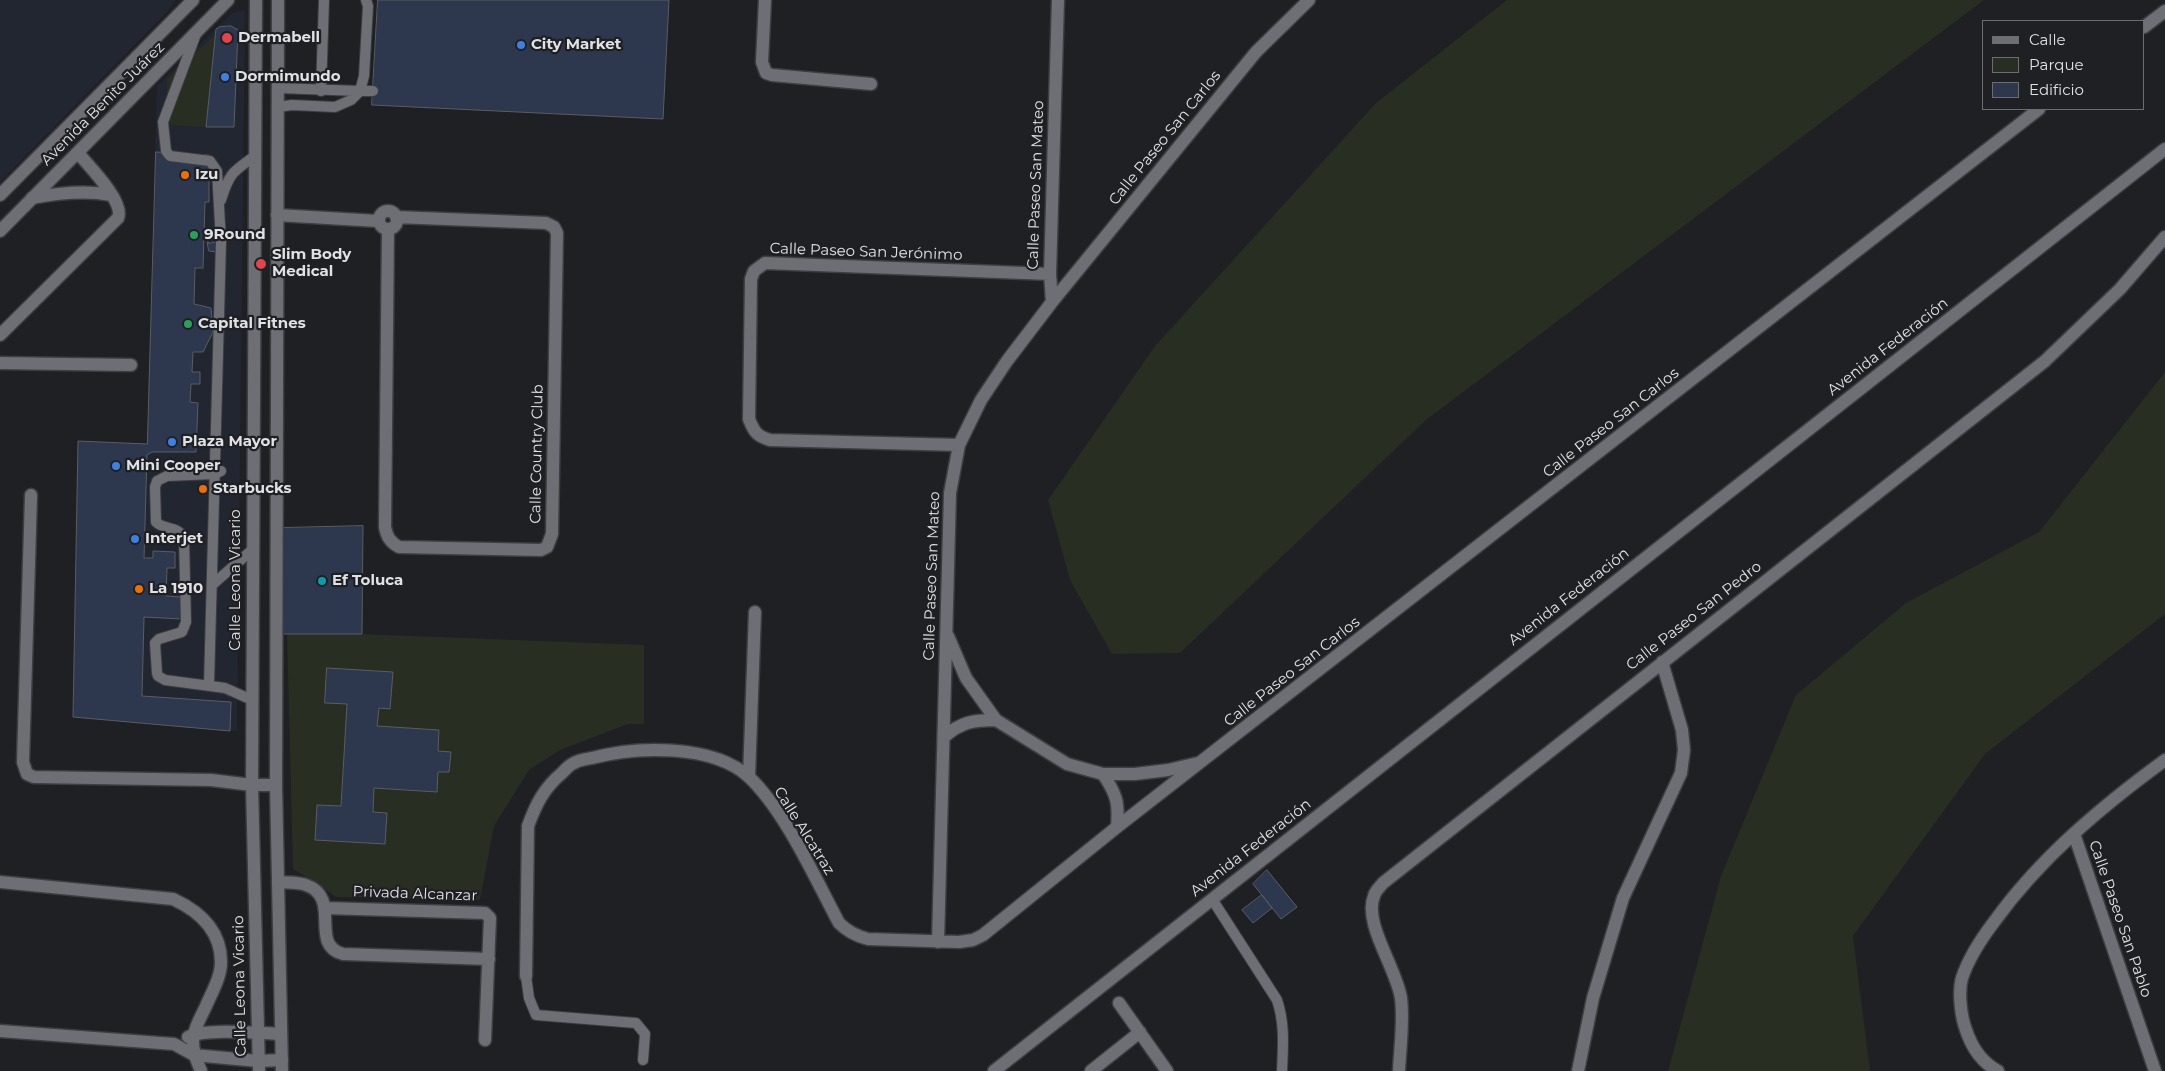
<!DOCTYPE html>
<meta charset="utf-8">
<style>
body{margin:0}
#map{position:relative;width:2165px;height:1071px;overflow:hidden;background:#1e2024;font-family:Montserrat,sans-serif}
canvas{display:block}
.legend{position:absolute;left:1982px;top:20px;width:162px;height:90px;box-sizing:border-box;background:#1e2024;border:1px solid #6c6d71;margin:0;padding:6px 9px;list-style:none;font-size:15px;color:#e0e1e4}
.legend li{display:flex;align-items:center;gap:10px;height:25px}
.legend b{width:25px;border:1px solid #6c6d71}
</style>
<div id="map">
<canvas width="2165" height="1071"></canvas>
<ul class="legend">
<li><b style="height:6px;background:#6d6f74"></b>Calle</li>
<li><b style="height:14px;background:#282e21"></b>Parque</li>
<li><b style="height:14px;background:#2d374d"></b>Edificio</li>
</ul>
</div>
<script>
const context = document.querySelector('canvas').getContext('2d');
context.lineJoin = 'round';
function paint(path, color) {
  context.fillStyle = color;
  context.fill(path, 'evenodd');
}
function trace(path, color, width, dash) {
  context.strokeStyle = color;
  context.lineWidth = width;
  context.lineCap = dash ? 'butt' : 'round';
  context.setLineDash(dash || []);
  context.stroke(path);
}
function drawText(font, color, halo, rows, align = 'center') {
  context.font = font + ' Montserrat,sans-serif';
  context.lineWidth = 4.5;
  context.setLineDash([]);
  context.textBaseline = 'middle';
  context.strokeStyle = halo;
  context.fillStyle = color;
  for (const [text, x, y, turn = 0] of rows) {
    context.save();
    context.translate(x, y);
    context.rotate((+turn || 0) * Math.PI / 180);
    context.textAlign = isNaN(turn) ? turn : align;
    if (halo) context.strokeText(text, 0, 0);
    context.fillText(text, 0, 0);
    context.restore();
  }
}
paint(new Path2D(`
 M0,0h176l-8,11 -168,171z
 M245,10l-8,721 -164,-14 5,-276 69,2 10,-357 75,-73z`), '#222630');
paint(new Path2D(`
 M1507,0h477l-558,420 -246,233 -68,1 -42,-74 -22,-80 107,-154 221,-243z
 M215,35l-9,92 -39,-2v-46z
 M2165,372v242l-180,140 -132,182 17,135h-202l53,-195 75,-181 110,-92 133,-71z
 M287,634h75l282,11v79h-16l-68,26 -31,20 -35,56 -14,74 -144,-3 -21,-15 -22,-13z`), '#282e21');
const building = new Path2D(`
 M378,0h291l-6,119 -291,-14z
 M231,26l7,4 -4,97h-28l10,-98 3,-2z
 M156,152l53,3v47h-4l-2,66h-8l-1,36 17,4 2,24 -10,20h-10l-1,20h8v12h-9l-1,18 8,1 -2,49h-44l-5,3 -3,103h9v-7l22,1v16h-8l-1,28 16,1 -1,22 -37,-2 -2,79 89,6 -1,29 -157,-14 5,-276 69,3z
 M205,229l4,15 3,-2 6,1 -2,9 -7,-1z
 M363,526l-1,108h-80l-1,-106z
 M327,668l66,4 -3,37 -11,-1 -2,18 62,4 -1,21 13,1 -2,20h-11l-1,20 -63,-4 -1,24 14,1 -2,31 -70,-4 2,-35 24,1 6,-102 -22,-1z
 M1267,870l30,37 -16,12 -28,-35z
 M1262,895l10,13 -19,15 -11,-13z`);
paint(building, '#2d374d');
trace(building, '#5a5d62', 1);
const service = new Path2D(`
 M196,34l-33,88 3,29 4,5 40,5 7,10 4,71 -12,442
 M278,88l82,3 4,-15 4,-70 -2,-6
 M321,91l3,-91
 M278,107l14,-2 43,2 16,-7 9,-9h13
 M221,200c8,-26 11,-28 34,-44
 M221,471l-6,3 -48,2 -10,5 -2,6 1,35c8,8 21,4 28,15l2,85 -4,10 -23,7 -4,4 2,30 1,3 7,4 60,8 27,12
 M212,585l40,-35
 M1212,899l65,101c8,24 6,46 5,71
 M526,976l3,22 7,17 100,8 9,11 -2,26`);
const minor = new Path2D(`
 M765,0l-3,62 4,11 6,2 99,9
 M2144,27l21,-16
 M32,198c26,-5 53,-8 79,-3
 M379 220a9 9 0 1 1 18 0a9 9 0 1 1-18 0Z
 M277,215l101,6
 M388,229l-3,298c2,10 5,15 14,20l142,3 6,-3 5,-13 5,-301 -3,-6 -8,-4 -150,-6
 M1052,302l-2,-28 8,-274
 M0,335l118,-117c7,-16 -29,-52 -40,-65
 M0,363l131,2
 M959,445l-189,-5c-13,-4 -16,-8 -21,-21l2,-140 3,-8 11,-8 285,11
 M31,495l-8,267 4,12 7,3 177,3 41,5h24
 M948,636l18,42 30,42 71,44 36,10h32l33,-4 30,-7
 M944,737c17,-15 29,-17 52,-17
 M1103,774c14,21 16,29 14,53
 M749,777l6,-165
 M2074,834l81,237
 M0,882l173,17c26,12 48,31 48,63 0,15 -9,30 -15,44 -5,11 -13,24 -13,36 0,11 4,19 8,29
 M278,882c9,1 20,0 28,3 37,13 2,60 37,69l146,5
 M326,908l159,5 5,5 -5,122
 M938,942l12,-449 9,-48 22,-45 26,-39 45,-59 204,-250 53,-52
 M526,976l2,-150c8,-22 16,-38 34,-53 3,-3 7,-8 12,-10 5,-3 12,-4 18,-5 45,-12 121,-14 157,19 36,34 66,101 90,146 9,9 17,13 29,16l91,3 14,-2 10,-5 134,-108 922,-718
 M1119,1003l48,68
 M0,1031l174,13 20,11 64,6 24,-1
 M188,1037c18,-9 71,-4 93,-3
 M1091,1071l49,-39
 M1399,1071c1,-24 5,-49 2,-73 -5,-31 -38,-75 -27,-102 1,-5 6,-9 9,-13l662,-522 75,-72 45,-52
 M1578,1071l15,-73 30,-100 58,-125 3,-23 -2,-20 -20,-68
 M1998,1071c-17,-9 -26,-23 -32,-41 -5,-13 -8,-38 -4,-52 7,-21 19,-39 32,-56 46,-64 108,-116 171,-162`);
const secondary = new Path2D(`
 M256,0l-4,785 7,286
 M278,0l-2,785 6,286
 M0,195l193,-195
 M0,231l228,-231
 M994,1071l1171,-922`);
trace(service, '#3c3e41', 12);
trace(minor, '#3c3e41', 15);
trace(secondary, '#3c3e41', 15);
trace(service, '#6d6f74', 10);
trace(minor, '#6d6f74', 12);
trace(secondary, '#6d6f74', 12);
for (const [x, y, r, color] of [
 [227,38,6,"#e0444e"],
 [521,45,5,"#3f7fe0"],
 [225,77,5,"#3f7fe0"],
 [185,175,5,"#e8710a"],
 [194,235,5,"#2e9e5b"],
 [261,264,6,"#e0444e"],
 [188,324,5,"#2e9e5b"],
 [172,442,5,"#3f7fe0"],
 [116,466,5,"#3f7fe0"],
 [203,489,5,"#e8710a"],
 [135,539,5,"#3f7fe0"],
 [322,581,5,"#0f9aa8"],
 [139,589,5,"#e8710a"]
]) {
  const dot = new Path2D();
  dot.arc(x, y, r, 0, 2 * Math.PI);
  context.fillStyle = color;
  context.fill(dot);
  trace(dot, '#1e2024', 2);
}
drawText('bold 15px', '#e0e1e4', '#1e2024', [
 ["Dermabell",238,38],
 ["City Market",531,45],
 ["Dormimundo",235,77],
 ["Izu",195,175],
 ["9Round",204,235],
 ["Slim Body",272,255],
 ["Medical",272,272],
 ["Capital Fitnes",198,324],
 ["Plaza Mayor",182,442],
 ["Mini Cooper",126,466],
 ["Starbucks",213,489],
 ["Interjet",145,539],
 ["Ef Toluca",332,581],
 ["La 1910",149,589]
], 'left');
drawText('15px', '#e0e1e4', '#1e2024', [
 ["Avenida Benito Juárez",103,104,-45],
 ["Calle Paseo San Carlos",1165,138,-51],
 ["Calle Paseo San Mateo",1036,185,-88],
 ["Calle Paseo San Jerónimo",866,252,2],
 ["Avenida Federación",1888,347,-38],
 ["Calle Paseo San Carlos",1611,423,-38],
 ["Calle Country Club",537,454,-89],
 ["Calle Paseo San Mateo",932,576,-88],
 ["Calle Leona Vicario",236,580,-90],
 ["Avenida Federación",1569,597,-38],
 ["Calle Paseo San Pedro",1694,616,-38],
 ["Calle Paseo San Carlos",1292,672,-38],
 ["Calle Alcatraz",804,831,58],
 ["Avenida Federación",1251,848,-38],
 ["Privada Alcanzar",415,894,2],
 ["Calle Paseo San Pablo",2120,919,71],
 ["Calle Leona Vicario",240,986,-91]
]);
</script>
